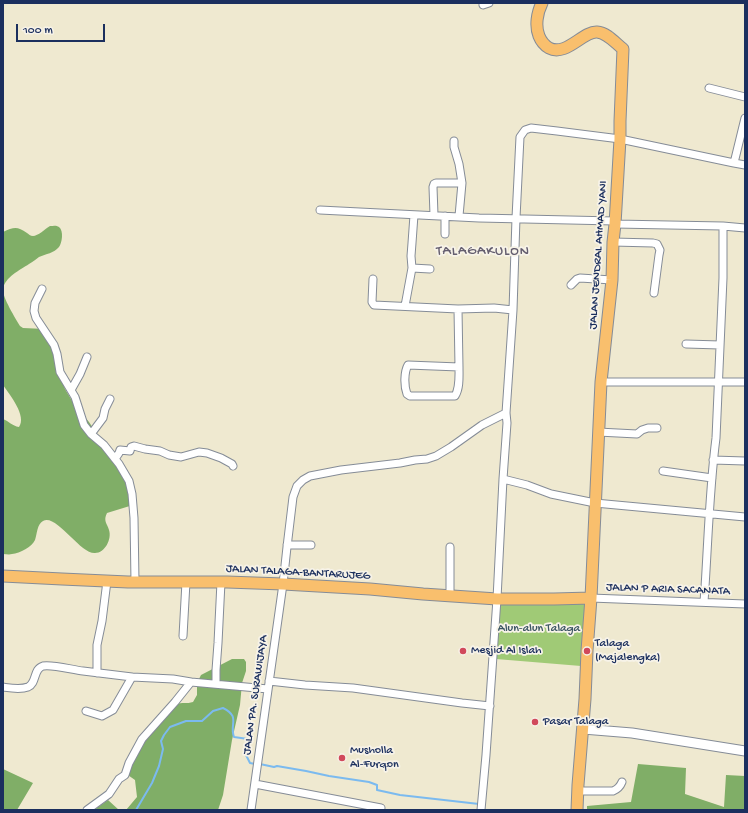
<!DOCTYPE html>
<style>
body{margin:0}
#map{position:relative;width:748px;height:813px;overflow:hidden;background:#efe9d0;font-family:"Gochi Hand",sans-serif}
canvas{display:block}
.frame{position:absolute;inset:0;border:4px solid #1b2f5e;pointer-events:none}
.scale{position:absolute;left:16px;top:24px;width:89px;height:18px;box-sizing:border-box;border:2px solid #1b2f5e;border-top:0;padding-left:5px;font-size:12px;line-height:14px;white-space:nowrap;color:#1b2f5e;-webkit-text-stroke:3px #f7f3e8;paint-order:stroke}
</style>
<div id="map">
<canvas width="748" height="813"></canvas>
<div class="frame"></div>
<div class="scale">100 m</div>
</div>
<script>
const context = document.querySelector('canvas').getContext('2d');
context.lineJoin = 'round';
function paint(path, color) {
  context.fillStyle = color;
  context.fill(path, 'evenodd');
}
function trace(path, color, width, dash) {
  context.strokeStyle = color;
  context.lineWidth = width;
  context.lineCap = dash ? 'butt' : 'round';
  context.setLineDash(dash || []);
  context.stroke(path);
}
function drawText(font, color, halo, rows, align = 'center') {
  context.font = font + ' "Gochi Hand",sans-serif';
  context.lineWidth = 3.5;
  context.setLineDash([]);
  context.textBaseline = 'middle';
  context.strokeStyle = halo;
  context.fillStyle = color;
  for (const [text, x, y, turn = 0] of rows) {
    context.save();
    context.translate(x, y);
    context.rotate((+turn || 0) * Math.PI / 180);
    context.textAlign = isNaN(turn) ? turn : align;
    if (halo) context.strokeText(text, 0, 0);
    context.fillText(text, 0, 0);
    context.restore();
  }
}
paint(new Path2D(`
 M498,594l92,6 -9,66 -85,-7z`), '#a0ca76');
paint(new Path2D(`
 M50,226c3,0 6,-1 9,1 5,4 3,16 0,20 -5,6 -13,7 -20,10 -3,2 -6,5 -10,7 -9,6 -24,13 -26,25 -1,8 13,30 17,37l3,2 22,1 4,7 9,36 7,17 9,15 15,18 42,64 2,19 -26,8c-4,8 0,10 2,17 3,9 -4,23 -14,23 -15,1 -39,-40 -52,-32 -6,3 -6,13 -8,19 -3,7 -15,13 -23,14 -3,1 -6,0 -9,0v-135c6,2 9,7 16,8 8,-11 -9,-32 -16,-42v-153c11,-5 14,-6 24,1 2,1 3,3 6,3 5,0 12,-7 17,-10z
 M232,659h12l2,3v9l-4,12 -2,22 -8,35 -9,55 -5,15h-92l11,-13 -2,-17 -10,-7 15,-28 36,-41c6,-2 11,0 17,-2l4,-7v-12l4,-8z
 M638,764l48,4 -1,26 39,13 2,-32 19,1v34h-158v-4l44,-4z
 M3,769l30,14 -16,27h-14z
 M108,800l11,10h-25z`), '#80ae67');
trace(new Path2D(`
 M260,764l14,3 3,-1 29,5 23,5 40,6 8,3v5l23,5 79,9
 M136,810l16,-27 7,-17 4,-17 -2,-8 3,-6 6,-8 16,-6h16l11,-10 10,-3c18,9 6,16 11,29l14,2 -2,16 4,8 5,1`), '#7bbaef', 2);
const minor = new Path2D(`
 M483,5l6,-2
 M709,88l36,9
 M454,141v6l5,17 3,19 -3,33
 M734,163l11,-45
 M320,210l159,8 136,3
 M434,215l-1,-28 1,-3 2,-1h26
 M615,224l108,2 22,2
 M445,234v-18
 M613,242l40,1 4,1 3,6 -1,5 -5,38
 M412,268l18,1
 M373,279l-1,23 2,3 84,4
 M571,285l6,-6 3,-1 32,2
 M42,289l-7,14 -1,8 2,7 18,27 3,9 3,18 15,25 9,28 7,9 13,11 15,19 10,17 3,13 2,24 1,64
 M405,306l7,-38 -1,-12 1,-13 2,-28
 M686,344l34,1
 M459,367l-51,-2c-4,7 -4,21 -1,29l3,2h45c5,-8 4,-20 4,-29l-1,-58 36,-1 19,2
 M601,382h144
 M71,390l9,-16 7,-17
 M598,432l39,2 5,-4 6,-2h9
 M91,434l12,-16 2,-9 5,-10
 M115,459l4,-6 1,-3 10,1 1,-4 3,-1 11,3 15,2 9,4 12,2 18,-5 8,1 14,5 11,6 1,2
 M713,460l32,1
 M663,471l49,7
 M503,479l24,6 24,9 44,9 150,14
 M287,545h24
 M450,596v-49
 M591,598l154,6
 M704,602c4,-55 5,-110 12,-164l7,-160v-52
 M183,636l3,-54
 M97,673v-28l5,-24 5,-40
 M132,677l41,2 18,3
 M269,681l36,4 48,3 109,15 28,3
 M216,684v-14l2,-27 3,-61
 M3,687c7,1 17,3 25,0 9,-4 5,-18 15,-21 9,-2 30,4 40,5 16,2 33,4 49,6l-19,33 -11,6 -16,-5
 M255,784l126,24
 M578,791h35c5,-2 7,-4 9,-9
 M87,810l22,-16 10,-15 6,-4 4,-12 13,-24 33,-37 16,-20 77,7
 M251,810l32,-226 4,-37 6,-50 4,-11 6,-6 7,-4 31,-6 59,-7 15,-3 12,-1 9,-3 15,-9 31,-22 24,-12
 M481,810l5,-55 11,-156 6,-120 4,-56 -1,-10 7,-103 3,-92 4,-81 5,-7 6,-2 26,3 63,8 114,24 11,2`);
const tertiary = new Path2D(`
 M583,729l49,4 113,18`);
const primary = new Path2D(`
 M542,3c-5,10 -7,23 -3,33 2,5 5,9 10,12 17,9 34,-17 48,-16 11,1 18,11 26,17l-3,72v18l-5,85 -2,18 -1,38 -11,102 -10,216 -4,53 -2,48 -7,86 -1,25
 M3,576l59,3 66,3h99l56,2 87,5 53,5 74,5h57l37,-1`);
trace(minor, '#858c97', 9);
trace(tertiary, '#858c97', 11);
trace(primary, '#858c97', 13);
trace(minor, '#fff', 7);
trace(tertiary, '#fff', 9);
trace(primary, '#f9bf6d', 11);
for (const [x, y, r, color] of [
 [463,651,4,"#d1495b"],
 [587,651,4,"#d1495b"],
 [535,722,4,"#d1495b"],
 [342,758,4,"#d1495b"]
]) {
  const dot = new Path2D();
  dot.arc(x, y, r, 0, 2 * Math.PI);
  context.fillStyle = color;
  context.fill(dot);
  trace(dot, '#f7f3e8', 1.5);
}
drawText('12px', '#1b2f5e', '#f7f3e8', [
 ["JALAN JENDRAL AHMAD YANI",599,255,-86],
 ["JALAN TALAGA-BANTARUJEG",298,573,3],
 ["JALAN P ARIA SACANATA",668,590,2],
 ["JALAN PA. SURAWIJAYA",256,695,-82]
]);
drawText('12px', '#3c5664', '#f7f3e8', [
 ["Alun-alun Talaga",539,629]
]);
drawText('12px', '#1b2f5e', '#f7f3e8', [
 ["Talaga",595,644],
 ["(Majalengka)",595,658],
 ["Mesjid Al Islah",471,651],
 ["Pasar Talaga",543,722],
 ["Musholla",350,751],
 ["Al-Furqon",350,765]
], 'left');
context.letterSpacing = '1px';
drawText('14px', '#645e6f', '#f7f3e8', [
 ["TALAGAKULON",483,252]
]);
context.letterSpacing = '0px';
</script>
